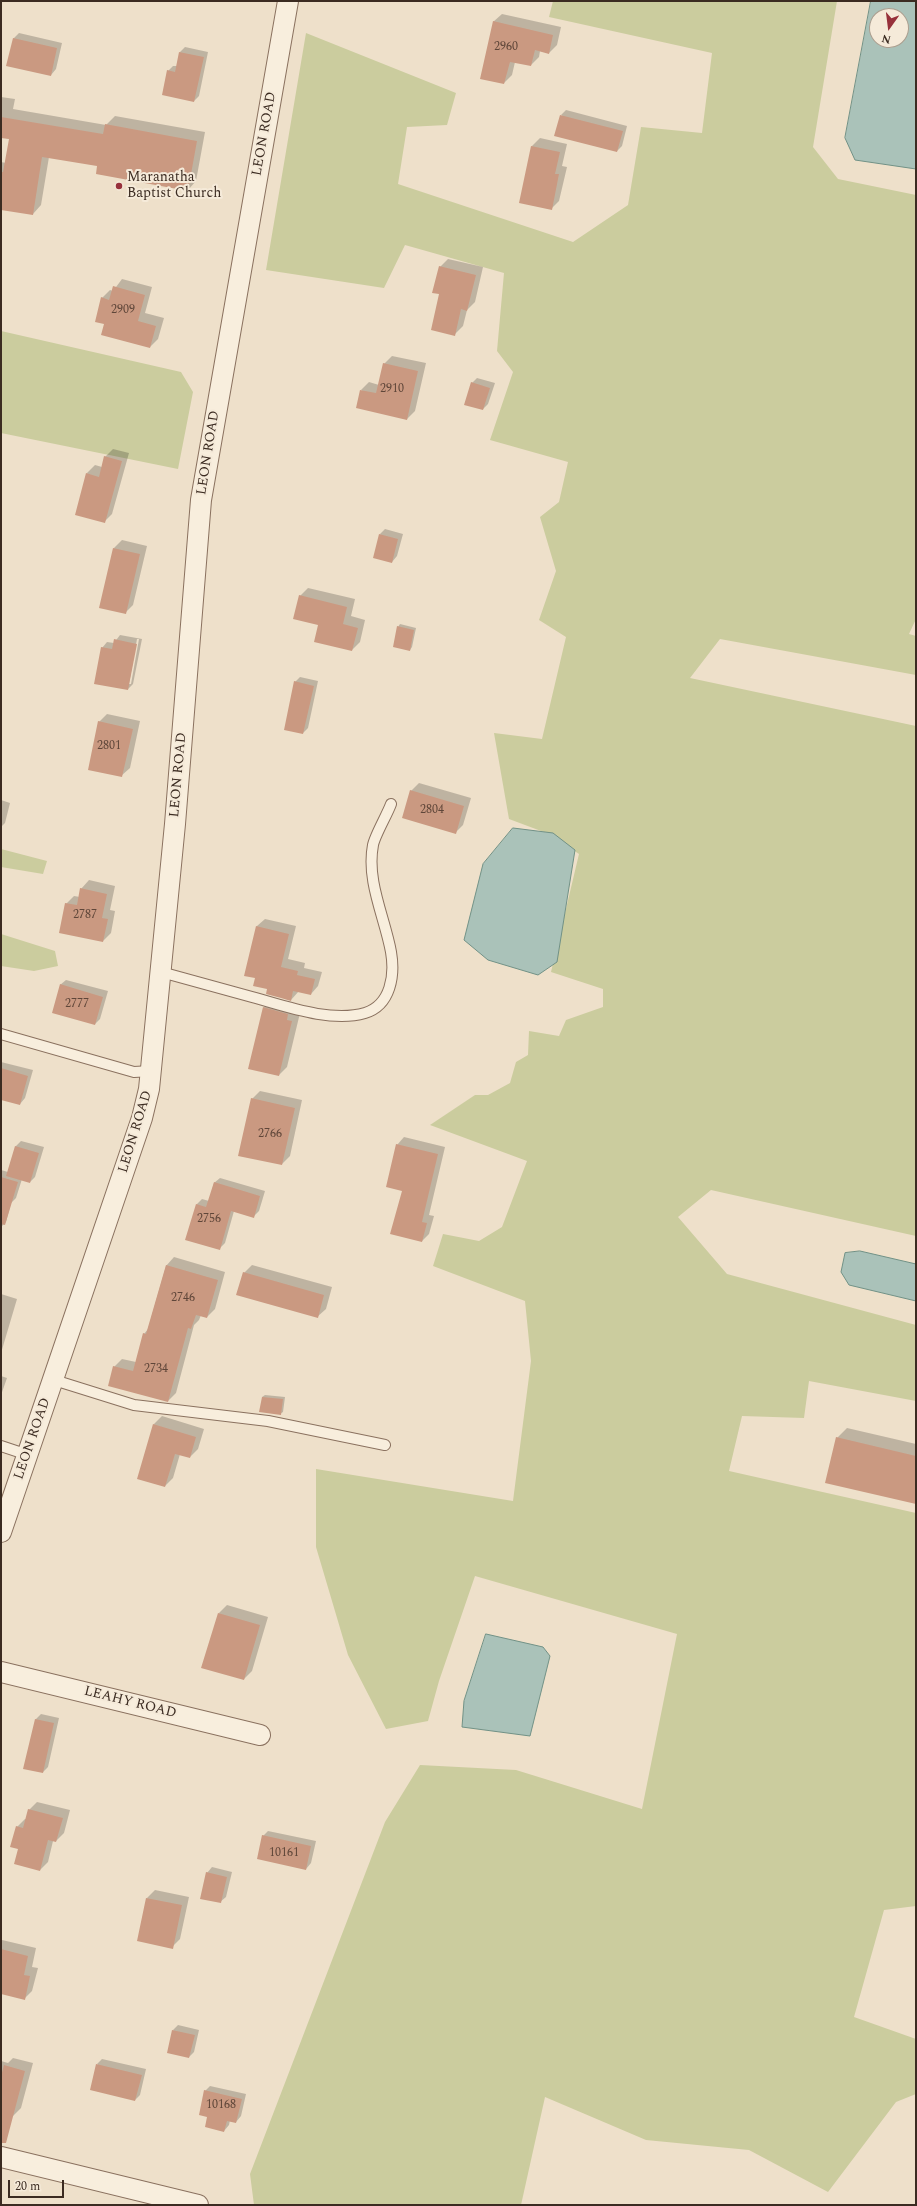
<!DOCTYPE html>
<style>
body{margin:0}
#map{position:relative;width:917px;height:2206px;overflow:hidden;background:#eee0ca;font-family:Spectral,serif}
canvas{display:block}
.frame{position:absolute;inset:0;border:2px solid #3b2b21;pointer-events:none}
.north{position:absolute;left:869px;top:8px;width:40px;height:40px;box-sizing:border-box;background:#f5ead9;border:1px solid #ab9e8f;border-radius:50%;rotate:194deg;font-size:11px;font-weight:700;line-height:16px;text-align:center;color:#3b2b21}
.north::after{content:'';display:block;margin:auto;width:14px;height:18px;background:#97313b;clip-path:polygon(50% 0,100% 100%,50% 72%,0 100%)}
.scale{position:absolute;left:8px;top:2180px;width:56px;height:18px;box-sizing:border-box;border:2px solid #3b2b21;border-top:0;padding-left:5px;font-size:12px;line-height:14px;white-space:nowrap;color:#3b2b21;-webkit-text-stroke:3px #f5ead9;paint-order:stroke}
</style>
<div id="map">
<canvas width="917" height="2206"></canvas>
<div class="frame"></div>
<div class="north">N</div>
<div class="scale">20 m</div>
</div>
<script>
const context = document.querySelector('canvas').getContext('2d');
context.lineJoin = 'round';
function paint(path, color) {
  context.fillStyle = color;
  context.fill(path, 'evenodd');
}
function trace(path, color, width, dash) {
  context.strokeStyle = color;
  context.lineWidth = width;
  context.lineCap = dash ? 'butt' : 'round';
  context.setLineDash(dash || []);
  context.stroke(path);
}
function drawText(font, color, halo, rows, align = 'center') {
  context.font = font + ' Spectral,serif';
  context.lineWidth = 4;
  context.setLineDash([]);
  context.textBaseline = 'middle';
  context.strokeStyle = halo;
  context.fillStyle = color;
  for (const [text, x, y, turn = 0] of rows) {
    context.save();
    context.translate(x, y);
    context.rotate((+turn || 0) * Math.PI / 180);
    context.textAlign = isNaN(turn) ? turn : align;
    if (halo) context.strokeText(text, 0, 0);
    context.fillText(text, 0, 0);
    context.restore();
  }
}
paint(new Path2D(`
 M553,1h284l-24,146 25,32 78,16v424l-7,15 7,2v39l-196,-36 -30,39 226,48v510l-205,-46 -33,27 49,57 189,51v76l-107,-20 -5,37 -62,-2 -13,55 187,42v393l-32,4 -30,107 62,22v55l-20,8 -68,90 -79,-42 -103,-10 -101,-43 -24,108h-267l-4,-31 135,-352 35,-57 96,5 126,39 35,-175 -202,-58 -36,105 -11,40 -42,8 -38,-74 -32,-108v-78l197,32 18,-140 -6,-60 -92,-35 10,-32 36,7 23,-14 25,-66 -97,-36 45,-30h13l22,-12 6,-21 12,-7 1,-24 30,5 7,-16 37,-13v-18l-52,-17 28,-118 -30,-20 -40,-15 -15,-86 48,6 24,-102 -27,-17 17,-49 -16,-54 19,-15 9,-40 -78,-22 23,-68 -16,-21 7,-78 -99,-28 -21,43 -118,-18 40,-237 150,60 -9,32 -40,2 -9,57 175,58 55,-37 13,-78 61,6 10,-80 -163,-36z
 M1,331l180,41 12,20 -15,77 -177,-36z
 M1,849l46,12 -4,13 -42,-7z
 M1,934l54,17 3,15 -24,5 -33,-5z`), '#cbcc9e');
const water = new Path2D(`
 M871,1h45v168l-61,-9 -10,-22zM877,16h24v24h-24z
 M513,828l40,5 22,17 -18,112 -19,13 -50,-15 -24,-20 19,-76z
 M860,1251l56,13v37l-67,-16 -8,-13 4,-19z
 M486,1634l57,13 7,9 -20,80 -68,-9 2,-26z`);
paint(water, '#aac2b9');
trace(water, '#719186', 1);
paint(new Path2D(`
 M502,14l59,13 -4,18 -8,8 -9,-2 -1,6 -8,8 -16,-3 -3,13 -8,8 -11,-61z
 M19,33l43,10 -6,26 -5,6 -38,-36z
 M185,47l23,5 -9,44 -5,5 -26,-30 5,-5h4l3,-14z
 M1,97l14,2 -2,10 93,16 9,-9 90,16 -9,49 -8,9 -90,-25 -49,-8 -8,48 -8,9 -32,-5v-47l5,1 4,-24 -9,-2z
 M566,110l61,16 -5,20 -5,5 -56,-36z
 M540,138l27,6 -5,22 5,1 -8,34 -8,8 -19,-63z
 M448,259l35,8 -8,35 -8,8 -4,16 -8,8 -14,-40 -1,-27z
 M122,279l30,8 -7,26 19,5 -6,21 -8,8 -44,-23 -4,-26 8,-8 3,1z
 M392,356l34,7 -11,48 -8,8 -46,-29 8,-8 10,3 5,-21z
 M477,378l18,5 -7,21 -5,5 -11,-26z
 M113,449l16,4 -17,61 -8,8 -17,-49 8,-8 7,2 3,-10z
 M385,529l18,5 -6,22 -5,6 -12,-28z
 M122,540l25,6 -14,59 -8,8 -11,-65z
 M308,588l47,11 -4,17 14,4 -5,22 -8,8 -33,-26 -19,-28z
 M400,624l16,4 -4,19 -2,3 -12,-23z
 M120,635l22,4 -9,45 -5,5 -26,-41 5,-6 7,1zM137,639h2l-8,45h-2z
 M300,677l18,4 -10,47 -5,5 -8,-51z
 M107,714l33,7 -10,47 -9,8 -22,-54z
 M419,783l52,15 -8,27 -8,8 -44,-42z
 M1,800l9,3 -5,20 -4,4z
 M89,880l26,6 -5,24 5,1 -4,22 -8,8 -37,-37 8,-8 6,1 1,-8z
 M265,919l31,7 -8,33 17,4 -1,5 18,4 -4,14 -7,8 -12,-3 -8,9 -23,-12 -11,-11v-51z
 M66,980l42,11 -8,28 -5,5 -35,-39z
 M272,999l28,14 -13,54 -8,8 -15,-68z
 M1,1062l32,8 -8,28 -5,6 -19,-5z
 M260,1091l42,9 -12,56 -8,8 -30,-65z
 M404,1137l41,10 -16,68 5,1 -5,18 -7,7 -19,-51 -6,-45z
 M21,1141l23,6 -9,30 -5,5 -8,-3 -6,19 -5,5 -5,19 -5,5v-57l7,2 8,-26z
 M220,1178l45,13 -6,20 -5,5 -20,-5 -9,32 -5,5 -33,-9 10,-35 5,-5 7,2 5,-18z
 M174,1257l51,15 -10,37 -8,8 -6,-2 -2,5 -5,5 -18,68 -8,8 -54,-34 8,-8 14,3 8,-28 4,-5 18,-63z
 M252,1265l80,22 -6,22 -9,8 -73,-44z
 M1,1294l16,5 -16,54z
 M1,1376l6,2 -6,17z
 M265,1395l20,2 -2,15 -3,2 -18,-17z
 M162,1416l42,13 -6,20 -8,8 -10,-3 -7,24 -8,8 -11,-62z
 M847,1428l69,16v59l-79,-65z
 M227,1605l41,12 -16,54 -8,8 -25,-66z
 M41,1714l18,4 -11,49 -5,5 -7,-53z
 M37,1802l33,8 -6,23 -8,8h-3l-5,21 -8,8 -20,-22 -3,-21 8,-8h2l2,-9z
 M268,1831l48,10 -5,22 -5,6 -43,-33z
 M212,1867l20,5 -6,25 -6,5 -13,-29z
 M155,1890l34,7 -9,42 -8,8 -25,-49z
 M2,1940l34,8 -4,19 6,1 -6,23 -8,8 -23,-6z
 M178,2025l21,5 -5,22 -5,5 -16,-27z
 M13,2058l20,5 -12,45 -8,8 -12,-3v-52l7,2z
 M102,2059l44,10 -6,26 -5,5 -38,-36z
 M210,2086l36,8 -5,22 -5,6 -6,-2 -1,5 -5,6 -16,-15 -3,-25z`), '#0003');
paint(new Path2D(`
 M493,21l60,14 -4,19 -14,-4 -4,16 -21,-4 -6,22 -24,-5z
 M13,38l44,10 -6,28 -45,-10z
 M179,52l25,5 -10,45 -32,-7 5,-25 8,2z
 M560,115l63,16 -6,21 -63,-16z
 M1,117l102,17 2,-10 92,17 -9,50 -92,-17 1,-8 -55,-9 -9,58 -32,-5v-38h2l6,-33 -8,-1z
 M531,146l29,6 -5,22h4l-7,36 -33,-7z
 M439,266l37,9 -9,36 -6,-2 -6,27 -24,-6 8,-36 -7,-1z
 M113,286l32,9 -7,26 18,5 -6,22 -49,-13 3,-11 -9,-2 6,-25 8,3z
 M383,363l35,8 -11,49 -51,-12 4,-18 16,3z
 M471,382l19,6 -7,22 -19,-5z
 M104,456l18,5 -17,62 -30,-8 11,-42 13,4z
 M379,534l19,5 -6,24 -19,-5z
 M113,548l27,6 -14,60 -27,-6z
 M299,595l48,12 -4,17 15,4 -6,23 -38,-9 4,-17 -25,-6z
 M397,626l17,4 -4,21 -17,-4z
 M114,639l23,5 -9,46 -34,-6 7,-37 11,2z
 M294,681l20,5 -11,48 -19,-4z
 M98,721l35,8 -11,48 -34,-7z
 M410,790l54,16 -8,28 -54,-16z
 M80,888l27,6 -5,24 6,1 -5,23 -44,-9 6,-30 12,2z
 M256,926l33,8 -8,33 17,4 -1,4 18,4 -4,16 -18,-4 -2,10 -10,-3 -15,-4 1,-5 -14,-3 2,-8 -11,-2z
 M60,984l43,13 -8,28 -43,-12z
 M263,1007l25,7 -1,6 5,1 -13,55 -31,-7z
 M1,1068l27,8 -8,29 -19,-5z
 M251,1098l44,10 -13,57 -44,-9z
 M396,1144l42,10 -16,68 5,1 -5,19 -32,-8 12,-43 -16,-4z
 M15,1146l24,7 -9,30 -24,-7z
 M1,1177l17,5 -13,43 -4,-1z
 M214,1182l46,14 -6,22 -23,-7 -11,39 -35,-10 11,-36 10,3z
 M166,1265l52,15 -11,38 -11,-3 -5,14 -3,-1 -20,74 -60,-16 5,-20 20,5 10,-38 3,1z
 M243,1272l81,23 -6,23 -82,-23z
 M262,1397l21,2 -2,16 -22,-3z
 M153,1424l43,13 -6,21 -15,-4 -10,33 -28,-8z
 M836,1437l80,19v48l-91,-21z
 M218,1613l42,12 -16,55 -43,-12z
 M35,1719l19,4 -11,50 -20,-4z
 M28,1809l35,9 -7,24 -8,-2 -8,31 -26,-7 4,-15 -8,-2 6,-21 7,2z
 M262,1835l49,11 -5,24 -49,-11z
 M206,1872l21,5 -6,26 -21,-4z
 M146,1898l36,7 -9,44 -36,-8z
 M1,1949l27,7 -4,19 6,1 -5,24 -24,-6z
 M172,2030l23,5 -6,23 -22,-5z
 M96,2064l46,11 -7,26 -45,-11z
 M4,2065l21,6 -19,72h-5v-67z
 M204,2090l38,9 -6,24 -9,-2 -3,11 -19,-5 2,-10 -8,-2z`), '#ca9981');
const service = new Path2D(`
 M161,972c30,8 61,17 91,25 33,9 79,26 113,16 26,-8 30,-38 26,-61 -6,-34 -25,-71 -18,-107 2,-10 14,-30 18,-41
 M1,1034l133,38 17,-1
 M54,1380l80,25 134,16 117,24
 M1,1446l27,9`);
const minor = new Path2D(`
 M1,1532l141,-414 7,-29 26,-265 26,-324 87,-499
 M1,1672l259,63
 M1,2157l197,48`);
trace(service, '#8a715f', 12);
trace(minor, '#8a715f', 22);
trace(service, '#f8eedd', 10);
trace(minor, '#f8eedd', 20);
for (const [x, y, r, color] of [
 [119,186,4,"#97313b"]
]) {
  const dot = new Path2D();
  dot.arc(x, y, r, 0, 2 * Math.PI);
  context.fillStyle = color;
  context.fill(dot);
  trace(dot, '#f5ead9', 1.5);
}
drawText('12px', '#5f4639', null, [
 ["2960",506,48],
 ["2909",123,311],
 ["2910",392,390],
 ["2801",109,747],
 ["2804",432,811],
 ["2787",85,916],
 ["2777",77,1005],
 ["2766",270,1135],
 ["2756",209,1220],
 ["2746",183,1299],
 ["2734",156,1370],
 ["10161",284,1854],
 ["10168",221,2106]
]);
drawText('14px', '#3b2b21', '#f5ead9', [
 ["LEON ROAD",265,134,-80],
 ["LEON ROAD",209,453,-81],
 ["LEON ROAD",179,775,-85],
 ["LEON ROAD",136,1132,-73],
 ["LEON ROAD",33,1439,-71],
 ["LEAHY ROAD",130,1703,14]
]);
drawText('14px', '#3b2b21', '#f5ead9', [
 ["Maranatha",127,178],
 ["Baptist Church",127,194]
], 'left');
</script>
